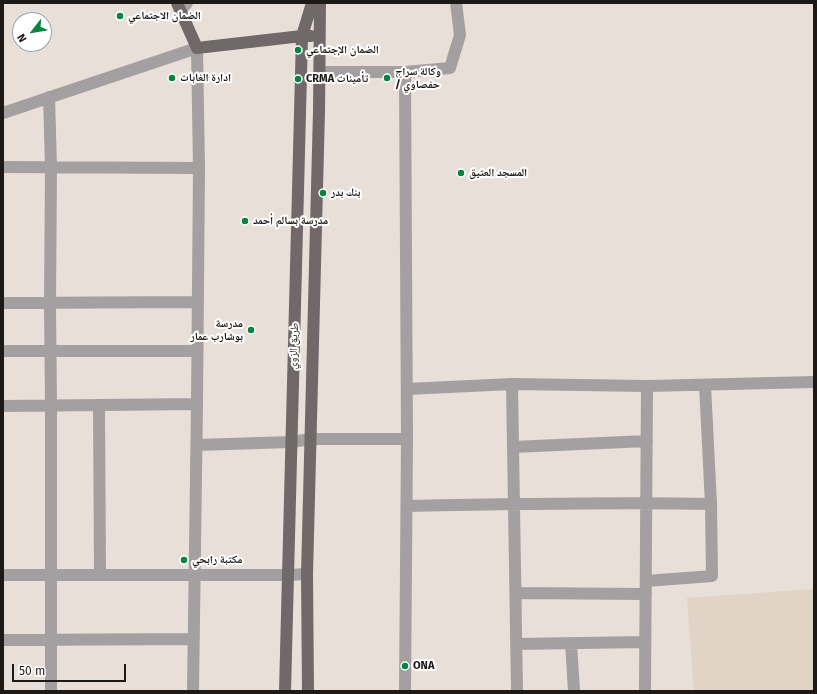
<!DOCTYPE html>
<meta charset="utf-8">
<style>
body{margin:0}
#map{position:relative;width:817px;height:694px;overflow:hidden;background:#e8dfd8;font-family:"Fira Sans",sans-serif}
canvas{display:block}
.frame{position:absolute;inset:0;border:4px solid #1c1916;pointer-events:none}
.north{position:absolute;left:12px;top:12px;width:40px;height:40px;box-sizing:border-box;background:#fff;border:1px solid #a4a3a2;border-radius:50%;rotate:239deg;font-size:11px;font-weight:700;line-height:16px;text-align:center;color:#1c1916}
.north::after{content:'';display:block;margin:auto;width:14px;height:18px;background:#04843f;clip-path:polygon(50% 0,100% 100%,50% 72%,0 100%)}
.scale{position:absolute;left:12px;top:664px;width:114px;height:18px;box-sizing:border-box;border:2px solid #1c1916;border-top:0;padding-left:5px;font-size:12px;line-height:14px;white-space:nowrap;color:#1c1916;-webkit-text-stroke:3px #fff;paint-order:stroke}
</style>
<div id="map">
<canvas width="817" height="694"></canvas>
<div class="frame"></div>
<div class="north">N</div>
<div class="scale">50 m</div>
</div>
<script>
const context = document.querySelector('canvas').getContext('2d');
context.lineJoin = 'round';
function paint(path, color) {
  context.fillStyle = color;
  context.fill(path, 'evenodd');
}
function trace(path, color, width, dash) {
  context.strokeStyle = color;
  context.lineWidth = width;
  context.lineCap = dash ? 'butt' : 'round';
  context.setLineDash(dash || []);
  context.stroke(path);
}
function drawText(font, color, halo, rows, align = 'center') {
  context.font = font + ' "Fira Sans","Noto Naskh Arabic",sans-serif';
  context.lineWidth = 4;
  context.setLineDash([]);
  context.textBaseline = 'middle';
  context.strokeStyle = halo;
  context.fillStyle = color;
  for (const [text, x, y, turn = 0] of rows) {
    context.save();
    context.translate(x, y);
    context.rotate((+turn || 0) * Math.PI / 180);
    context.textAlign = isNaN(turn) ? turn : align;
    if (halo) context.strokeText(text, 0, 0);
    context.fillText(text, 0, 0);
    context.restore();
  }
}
paint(new Path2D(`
 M814,589v102h-120l-7,-93z`), '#e1d3c5');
trace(new Path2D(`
 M180,11l7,-8
 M320,72h85l45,-4 10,-33 -4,-32
 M405,72l2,367 -2,252
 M49,97l2,70 -1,136 1,102v286
 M3,113l194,-65 2,120 -2,236 -4,287
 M3,167l196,1
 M3,303l194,-1
 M3,351h194
 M512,384l5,307
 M407,389l105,-5 135,2 167,-4
 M99,405l1,170
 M3,406l194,-2
 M197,445l94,-3 20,-3h96
 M513,447l134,-6
 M407,506c101,-2 203,-4 304,-2l-6,-119
 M3,575h285l19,-1
 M646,581l66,-5 -1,-72
 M516,593l130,1
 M3,640l191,-1
 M571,643l3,48
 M516,644l129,-2
 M645,691l2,-305`), '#a49fa0', 12);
trace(new Path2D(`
 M177,3l20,45 105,-12h9
 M285,691l17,-655 10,-33
 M308,691l-1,-117 12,-463 1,-108`), '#71686a', 12);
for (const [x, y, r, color] of [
 [120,16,4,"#04843f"],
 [298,50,4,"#04843f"],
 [172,78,4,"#04843f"],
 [387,78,4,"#04843f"],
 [298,79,4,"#04843f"],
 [461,173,4,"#04843f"],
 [323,193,4,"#04843f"],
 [245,221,4,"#04843f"],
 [251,330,4,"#04843f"],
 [184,560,4,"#04843f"],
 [405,666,4,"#04843f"]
]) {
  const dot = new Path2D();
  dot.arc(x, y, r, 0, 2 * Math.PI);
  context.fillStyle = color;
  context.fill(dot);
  trace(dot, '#fff', 1.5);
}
drawText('bold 11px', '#1c1916', '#fff', [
 ["الضمان الاجتماعي",128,16],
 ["الضمان الإجتماعي",306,50],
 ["وكالة سراج",395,72],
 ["/ حفصاوي",395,85],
 ["ادارة الغابات",180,78],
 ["CRMA تأمينات",306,79],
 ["المسجد العتيق",469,173],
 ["بنك بدر",331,193],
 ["مدرسة بسالم أحمد",253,221],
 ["مدرسة",243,324,"right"],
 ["بوشارب عمار",243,337,"right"],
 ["مكتبة رابحي",192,560],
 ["ONA",413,666]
], 'left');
drawText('11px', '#1c1916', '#fff', [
 ["طريق الزوي",294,346,-88]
]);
</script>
